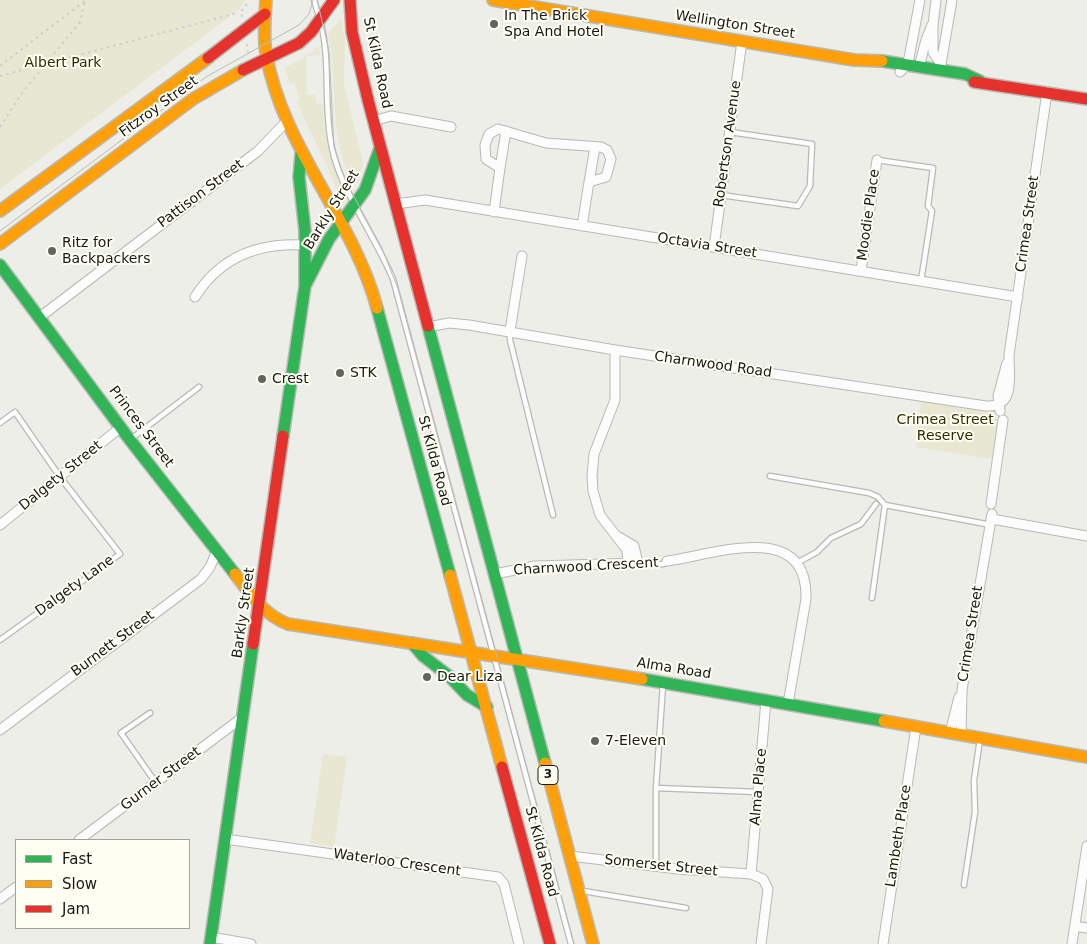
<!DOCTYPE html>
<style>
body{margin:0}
#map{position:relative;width:1087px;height:944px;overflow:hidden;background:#eeeee9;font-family:"DejaVu Sans",sans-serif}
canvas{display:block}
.legend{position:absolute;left:15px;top:839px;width:175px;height:90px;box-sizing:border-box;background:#fefef3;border:1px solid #a2a29a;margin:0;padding:6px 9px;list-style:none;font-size:15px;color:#191915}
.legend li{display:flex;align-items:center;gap:10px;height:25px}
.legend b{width:25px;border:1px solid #a2a29a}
</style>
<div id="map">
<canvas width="1087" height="944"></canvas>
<ul class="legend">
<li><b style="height:6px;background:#30b455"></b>Fast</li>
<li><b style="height:6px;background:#ff9f0a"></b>Slow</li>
<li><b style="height:6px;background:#e5322d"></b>Jam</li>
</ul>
</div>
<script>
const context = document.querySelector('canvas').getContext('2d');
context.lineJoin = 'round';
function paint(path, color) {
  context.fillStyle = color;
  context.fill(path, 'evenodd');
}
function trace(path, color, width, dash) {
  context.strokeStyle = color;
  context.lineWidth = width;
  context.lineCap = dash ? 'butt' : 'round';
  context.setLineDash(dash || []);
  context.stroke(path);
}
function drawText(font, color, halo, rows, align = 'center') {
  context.font = font + ' "DejaVu Sans",sans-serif';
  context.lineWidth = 4;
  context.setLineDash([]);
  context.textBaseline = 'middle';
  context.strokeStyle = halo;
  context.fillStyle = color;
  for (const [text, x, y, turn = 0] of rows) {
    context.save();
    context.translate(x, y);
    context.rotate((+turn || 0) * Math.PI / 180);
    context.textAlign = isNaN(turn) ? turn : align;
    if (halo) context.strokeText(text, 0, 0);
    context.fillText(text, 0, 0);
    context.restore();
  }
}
paint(new Path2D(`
 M0,0h245l-6,9 -14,11 -225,169z
 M341,18l4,22 -1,44 19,79 -4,19 -6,3c-25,-48 -15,-100 -25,-151z
 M319,46l1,9 -12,1 -2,3 1,36h9v8l8,1c-2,34 9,64 25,94l-5,7c-8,-13 -11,-25 -17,-39 -10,-21 -21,-42 -30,-64l3,-2 -6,-17 -4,1 -5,-16 26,-15z
 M921,401l73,12 4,8 -6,38 -76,-12z
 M323,754l24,3 -13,90 -24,-4z`), '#e7e7d2');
const lane = new Path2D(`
 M314,0l4,13
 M321,23c10,42 2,84 11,125 8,41 44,90 61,131l178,665
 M877,160l56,8 -5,38 4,5 -11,70
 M721,195l77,11 12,-20 2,-42 -82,-12
 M510,333v7l43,175
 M0,423l15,-11 45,65 60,77 -120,86
 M131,439l68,-52
 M770,476l99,17 9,4 7,8 101,19
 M638,563l6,2 20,-1 3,-3
 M797,563l20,-11 14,-14 30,-14 15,-20
 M872,598l13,-93
 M150,713l-29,20 35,50
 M656,788l102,4
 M656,866v-78l7,-104
 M964,885l11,-73 -1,-32 6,-41
 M583,891l103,17`);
const street = new Path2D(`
 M936,0l-3,25v27l8,12
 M919,67l7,-27 6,-15
 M940,70l12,-70
 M900,72l8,-9 12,-63
 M373,121l18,-5 60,11
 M500,168l6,-37
 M589,182l6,-35
 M396,204l29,-4 593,97
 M494,212l6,-44 -14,-9 -1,-14 4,-11 9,-5 48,14 55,4 6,3 4,9 -5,18 -17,5 -7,44
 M714,247l28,-206
 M861,271l16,-111
 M195,297c25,-40 63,-55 110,-52
 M40,317l218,-166 29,-30
 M428,327l21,-4 20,2 146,25 371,56c30,2 23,-31 23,-51l38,-263
 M510,331l12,-75
 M615,350v50l-21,54 -2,22 1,15 7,24 27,35 1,14
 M1000,411l-2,-15 9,-33
 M991,504l12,-84
 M992,519l95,17
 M0,525l121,-98
 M667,561c46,-6 141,-43 139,38l-18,105
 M495,574l40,-8 103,-3 -4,-17 -15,-9
 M0,730l201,-151 9,-12 7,-16
 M950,733l9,-36
 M961,735l1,-45 30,-176
 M225,839l273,38 6,7 15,60
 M79,840l164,-123
 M570,856l108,13 73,5 12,5 5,10 -7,55
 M751,874l15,-174
 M0,899l16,-12
 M1075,926l12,2
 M211,937l40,7
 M883,944l33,-217
 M1072,944l15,-98`);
const fast = new Path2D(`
 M882,61l83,13 15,7
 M0,265l130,175 105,134
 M306,284l23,-45 36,-49 15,-42
 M377,308l73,267
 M428,326l117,437
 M283,436l22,-150v-55l-6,-54 2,-23
 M412,643l11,13 26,20 18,19 20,12
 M642,679l242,42
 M210,944l43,-300`);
const slow = new Path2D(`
 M266,0c-1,18 -3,36 0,53 16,94 87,165 111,255
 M493,0l361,60 28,1
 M0,211l208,-153
 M0,244l193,-145 50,-29
 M235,574c15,20 29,41 53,50l354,55
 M450,575l52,192
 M884,721l203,36
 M545,763l48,181`);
const jam = new Path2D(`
 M350,0l2,32 16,68 60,226
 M208,58l57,-44
 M243,70l56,-27 12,-11 23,-32
 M974,82l113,17
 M253,644l30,-208
 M502,767l48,177`);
trace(lane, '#b9b9b4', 7);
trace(street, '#b9b9b4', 11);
trace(fast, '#b9b9b4', 14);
trace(slow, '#b9b9b4', 14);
trace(jam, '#b9b9b4', 14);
trace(new Path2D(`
 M242,17l-1,-6 5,-5 1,-6
 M247,44l1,10
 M0,66l86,-66
 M0,76l237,-63
 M0,127l22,-34 58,-71 5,-21`), '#cfcfcd', 2, [2.5, 4]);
trace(lane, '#fcfcfc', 4.5);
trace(street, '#fcfcfc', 9);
trace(fast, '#30b455', 11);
trace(slow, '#ff9f0a', 11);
trace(jam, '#e5322d', 11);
trace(new Path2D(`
 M317,0l12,51 5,96 12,35 36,66 16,41 176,655
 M0,231l206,-154 93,-52 10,-11 4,-14`), '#bbbbb9', 1);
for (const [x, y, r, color] of [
 [494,24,5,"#64645f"],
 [52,251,5,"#64645f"],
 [340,373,5,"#64645f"],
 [262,379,5,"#64645f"],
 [427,677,5,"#64645f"],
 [595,741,5,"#64645f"]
]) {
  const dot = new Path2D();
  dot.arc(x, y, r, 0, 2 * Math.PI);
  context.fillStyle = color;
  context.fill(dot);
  trace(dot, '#fefef3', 2);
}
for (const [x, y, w] of [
 [548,775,20]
]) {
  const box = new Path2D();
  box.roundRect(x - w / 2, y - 9.5, w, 19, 4);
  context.fillStyle = '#fefef3';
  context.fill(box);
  trace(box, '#191915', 1);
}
drawText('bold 12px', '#191915', null, [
 ["3",548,775]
]);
drawText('14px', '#191915', '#fefef3', [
 ["In The Brick",504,16],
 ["Spa And Hotel",504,32],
 ["Ritz for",62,243],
 ["Backpackers",62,259],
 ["STK",350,373],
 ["Crest",272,379],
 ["Dear Liza",437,677],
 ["7-Eleven",605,741]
], 'left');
drawText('14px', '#191915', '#fefef3', [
 ["Wellington Street",735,25,9],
 ["St Kilda Road",377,63,78],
 ["Fitzroy Street",159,107,-36],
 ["Robertson Avenue",728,144,-82],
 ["Pattison Street",201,194,-37],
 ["Barkly Street",332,210,-58],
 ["Moodie Place",869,215,-82],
 ["Crimea Street",1028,224,-82],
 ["Octavia Street",707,246,9],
 ["Charnwood Road",713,365,8],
 ["Princes Street",141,427,53],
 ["St Kilda Road",434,461,75],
 ["Dalgety Street",61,476,-39],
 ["Charnwood Crescent",586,567,-3],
 ["Dalgety Lane",75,586,-36],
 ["Barkly Street",244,613,-82],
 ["Crimea Street",971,634,-81],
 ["Burnett Street",113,644,-37],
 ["Alma Road",674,669,9],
 ["Gurner Street",161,779,-37],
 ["Alma Place",759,787,-85],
 ["Lambeth Place",899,836,-81],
 ["St Kilda Road",541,852,75],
 ["Waterloo Crescent",397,863,8],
 ["Somerset Street",661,866,6]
]);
drawText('14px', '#2f2d00', '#fefef3', [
 ["Albert Park",63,63],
 ["Crimea Street",945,420],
 ["Reserve",945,436]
]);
</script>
